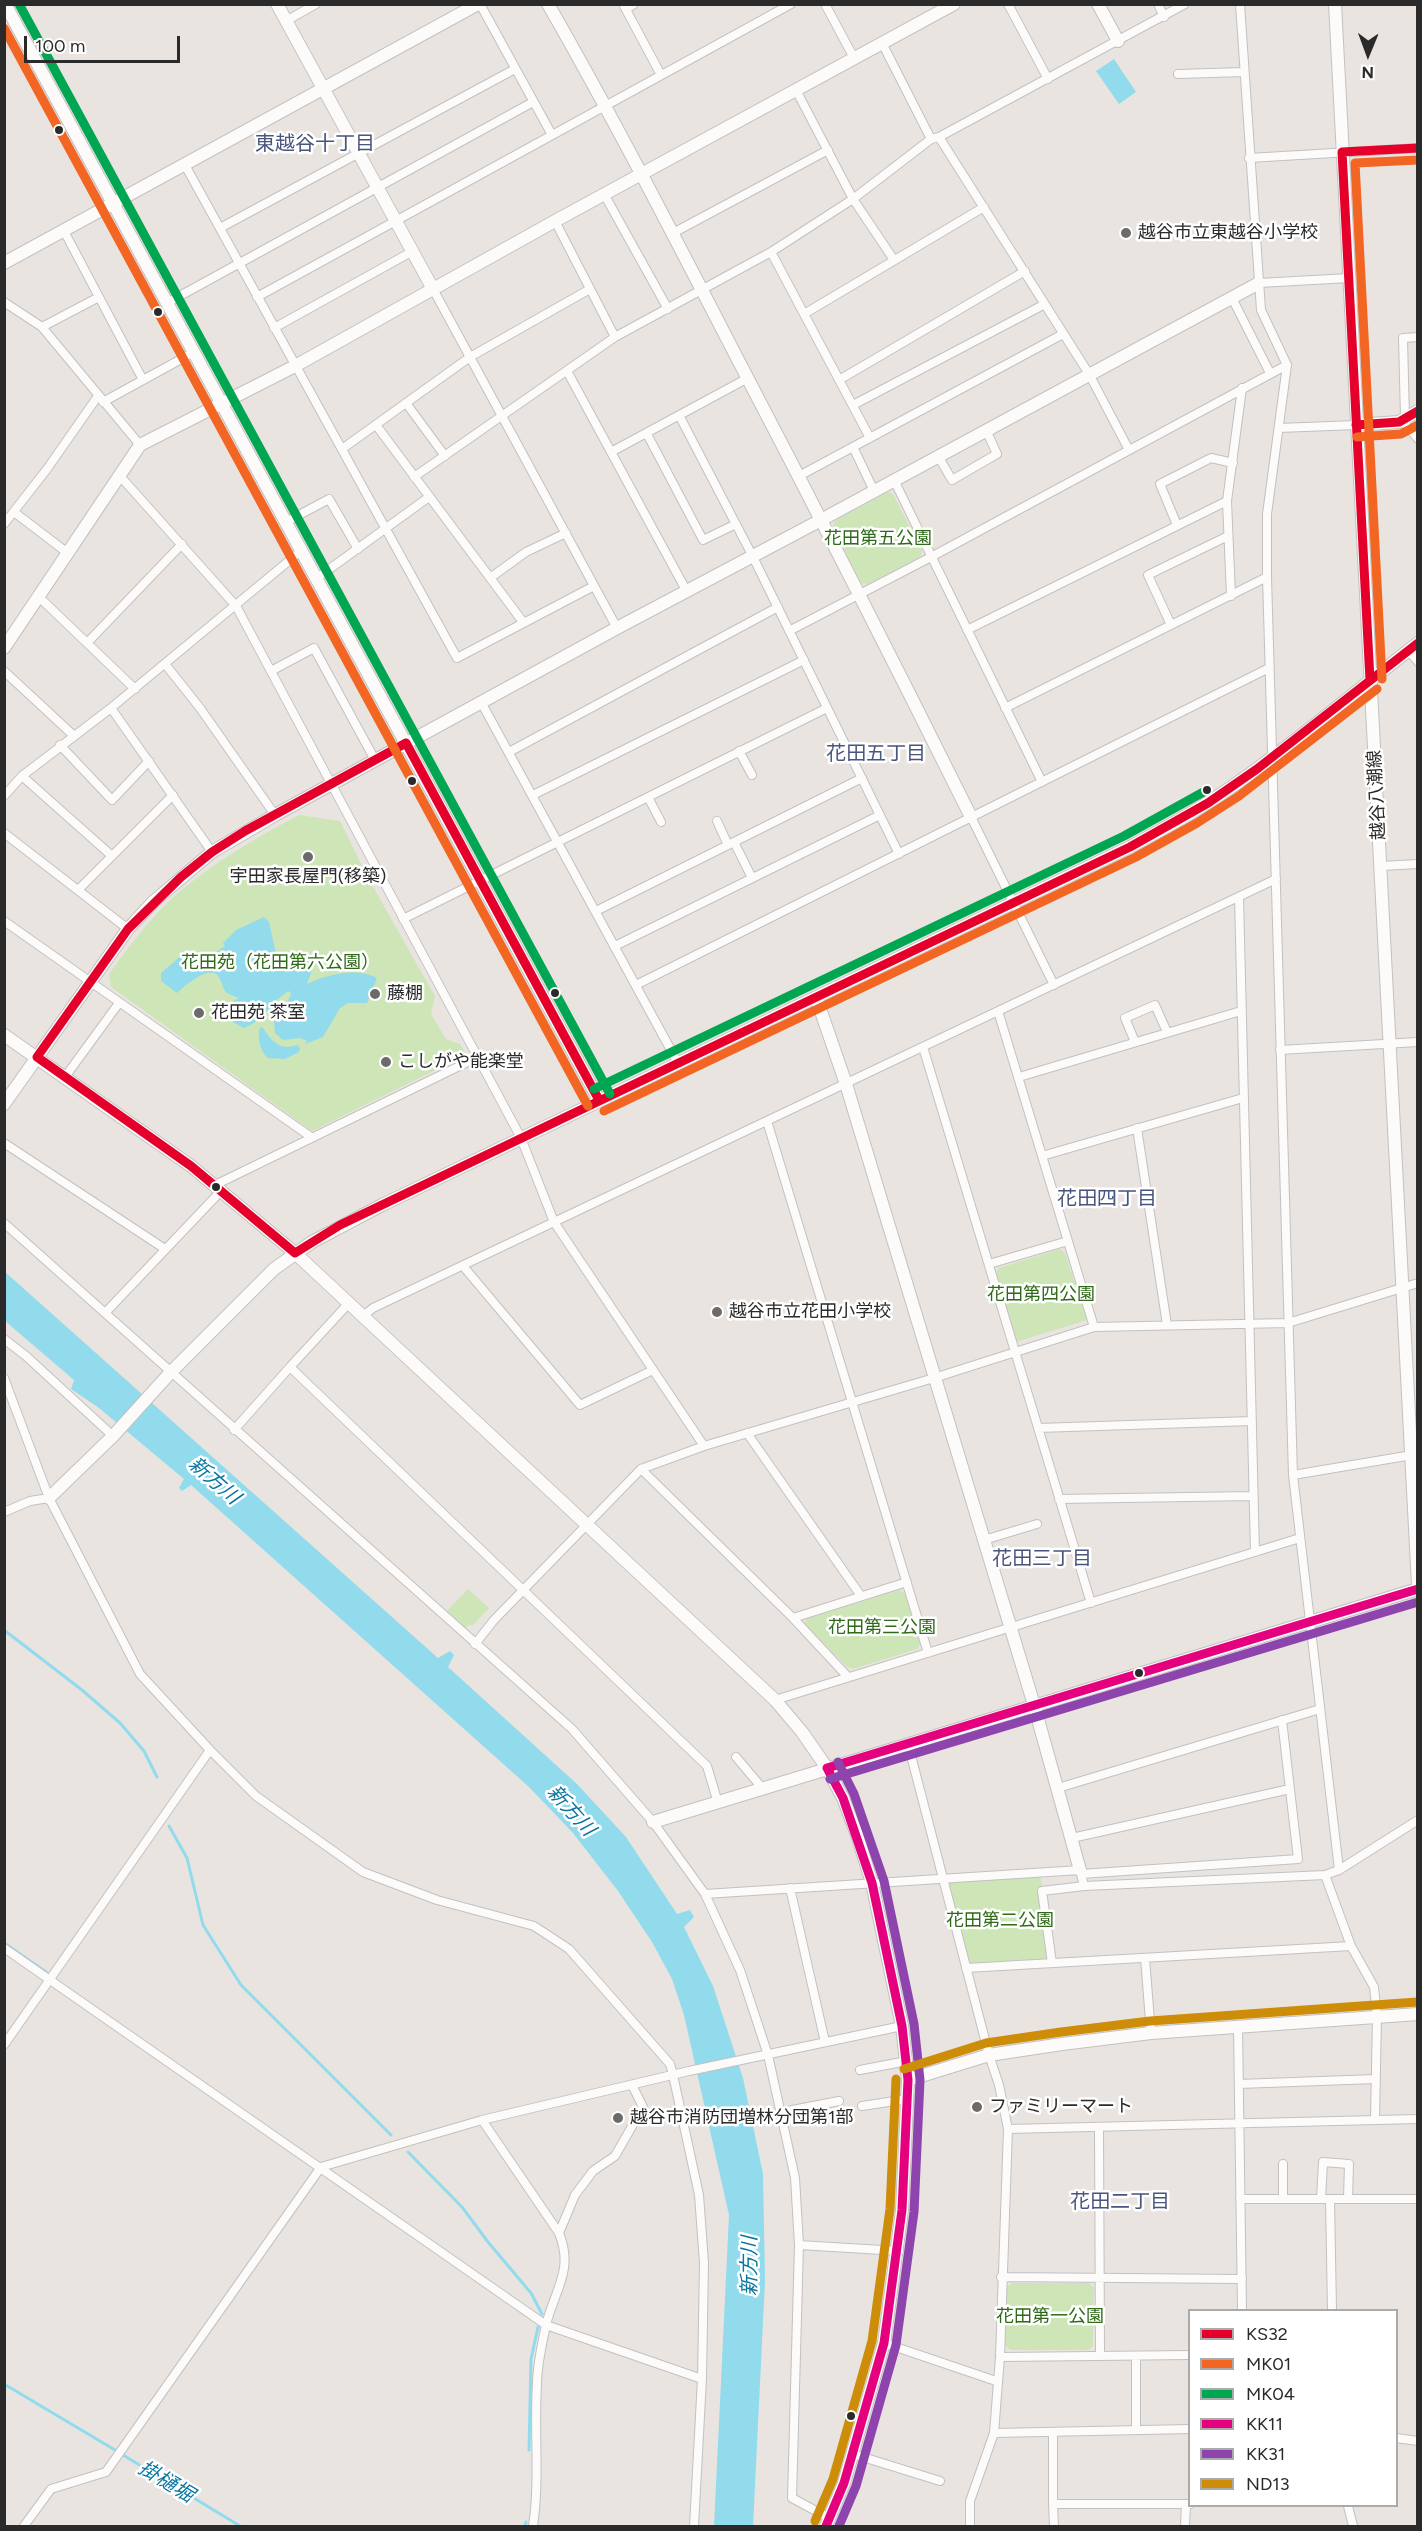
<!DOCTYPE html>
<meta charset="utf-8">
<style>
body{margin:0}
#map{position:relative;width:1422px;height:2531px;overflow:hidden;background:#e9e4e0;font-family:Figtree,sans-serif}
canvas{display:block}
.frame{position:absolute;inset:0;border:6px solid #2a2a2a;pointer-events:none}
.legend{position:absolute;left:1188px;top:2309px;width:210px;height:198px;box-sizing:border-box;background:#fff;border:2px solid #aaa;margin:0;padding:8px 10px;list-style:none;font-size:18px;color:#2a2a2a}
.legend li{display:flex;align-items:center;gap:12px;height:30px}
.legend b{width:30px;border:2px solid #aaa}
.north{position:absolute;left:1338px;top:24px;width:60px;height:60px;-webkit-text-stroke:4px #fff;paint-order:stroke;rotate:181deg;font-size:16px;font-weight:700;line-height:24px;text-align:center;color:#2a2a2a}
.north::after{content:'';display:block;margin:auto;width:21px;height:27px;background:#2a2a2a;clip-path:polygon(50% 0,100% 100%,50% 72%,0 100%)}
.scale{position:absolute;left:24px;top:36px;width:156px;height:27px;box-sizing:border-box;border:3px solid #2a2a2a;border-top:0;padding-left:8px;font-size:18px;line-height:21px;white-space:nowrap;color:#2a2a2a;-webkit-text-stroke:4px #fff;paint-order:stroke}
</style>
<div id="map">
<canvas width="1422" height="2531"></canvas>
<div class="frame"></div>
<ul class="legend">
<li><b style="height:8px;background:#e4002b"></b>KS32</li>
<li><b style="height:8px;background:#f26522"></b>MK01</li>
<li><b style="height:8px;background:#00a651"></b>MK04</li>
<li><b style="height:8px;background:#e5007d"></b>KK11</li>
<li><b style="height:8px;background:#8e44ad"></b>KK31</li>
<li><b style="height:8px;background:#ce8d08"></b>ND13</li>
</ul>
<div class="north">N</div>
<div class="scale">100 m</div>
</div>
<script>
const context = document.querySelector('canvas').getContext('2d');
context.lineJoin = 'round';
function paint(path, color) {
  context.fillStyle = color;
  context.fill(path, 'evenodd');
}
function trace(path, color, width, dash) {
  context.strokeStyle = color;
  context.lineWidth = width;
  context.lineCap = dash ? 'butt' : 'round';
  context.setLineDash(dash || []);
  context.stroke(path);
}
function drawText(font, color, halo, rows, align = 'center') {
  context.font = font + ' Figtree,"Noto Sans JP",sans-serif';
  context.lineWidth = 5;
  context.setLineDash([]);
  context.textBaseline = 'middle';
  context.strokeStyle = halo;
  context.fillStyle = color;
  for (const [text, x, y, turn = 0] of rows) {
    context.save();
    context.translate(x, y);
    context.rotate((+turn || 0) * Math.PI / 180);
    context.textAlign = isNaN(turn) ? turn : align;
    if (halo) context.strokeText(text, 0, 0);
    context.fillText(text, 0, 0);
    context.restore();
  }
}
paint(new Path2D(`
 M888,492l5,2 29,57 -2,6 -52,27 -7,-1 -28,-56 2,-6z
 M299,815l41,6 28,57 67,118 -4,18 15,25 14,5 6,11 -154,76 -201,-144 -2,-13c18,-25 37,-50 59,-72 39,-36 84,-62 131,-87z
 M1060,1249l5,4 22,67 -71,22 -20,-69 3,-5z
 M468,1589l21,19 -17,18 -2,-2 -6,6 -19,-17z
 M899,1590l6,3 15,50 -3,6 -64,20 -6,-2 -42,-43 1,-5z
 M1040,1872l12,91 -86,5 -23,-89z
 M1012,2283h77l5,5 -1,58 -4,4h-78l-6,-4 1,-58z`), '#cde5b7');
paint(new Path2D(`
 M1114,59l22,33 -17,12 -23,-33z
 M264,917l5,5 9,41 5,3c10,-3 22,-8 29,4l-5,14c21,-10 49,-17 70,-6l-10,25h-19l-8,5 -17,29 -18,7 2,-3 -7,-3 -17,2 -8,-7 -1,-11 9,-9 8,-19 -2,-3c-19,10 -23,29 -45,37l-13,-7 -4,-10 2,-8 10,-5c-21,-7 -12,-9 -21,-22 -9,-12 -34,11 -41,17l-16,-12v-8l21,-18 7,-1 12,3 10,-1 14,-10 -2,-3 13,-13z
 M260,1027l3,1c9,14 17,23 34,17l3,3 -1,4 -14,7 -17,-1c-8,-6 -11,-22 -8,-31z
 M4,1271l434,387 12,-7 4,4 -6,12 129,117 49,53 51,77 13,-4 4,7 -10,10 29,59 30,92 20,96 2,107 -12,245h-39l15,-311 -45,-200 -12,-36 -20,-37 -34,-51 -45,-58 -44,-46 -338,-302 -9,6 -3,-3 5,-9 -85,-71 -28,-19 3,-9 -69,-59z`), '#91dbed');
trace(new Path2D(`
 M4,1630l78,60 38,33 24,28 13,26
 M169,1826l18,32 16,67 38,60 150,150
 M4,1943l42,29
 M408,2152l54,55 26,35 43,51 11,21
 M4,2384l111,66
 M529,2450l2,-91 7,-32
 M123,2455l117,71
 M525,2526l1,-4`), '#91dbed', 3);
const street = new Path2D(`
 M480,4l72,131
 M623,4l38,71
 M825,4l29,54
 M1008,4l40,75
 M1158,4l6,13
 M1240,4l21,306 26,55 -20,149v63l26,898 46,395
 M626,9l8,-5
 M286,21l30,-17
 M882,43l49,96
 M1178,74l66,-2
 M796,90l57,109 41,61
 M939,137l150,237 40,76
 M1249,158l169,-10
 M185,165l272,493 137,-72
 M604,194l64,115
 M555,221l60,116
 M220,228l295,-159
 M64,231l79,149
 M673,233l155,-83
 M771,252l99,186
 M1259,283l90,-5
 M433,289l184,339
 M257,297l534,-293
 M1232,298l38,75
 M4,302l38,25 98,118
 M167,303l366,-201
 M804,314l180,-107
 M42,327l57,-30
 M274,328l139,-77
 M1418,337l-15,1 2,81 1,6 12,14
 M567,371l119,219
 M839,380l186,-109
 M103,402l91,-50
 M406,403l39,53
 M853,405l192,-101
 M680,417l72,138 147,299
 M376,425l147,197
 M1279,428l77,-3
 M647,434l56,106 33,-16
 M853,447l21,44
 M342,449l128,-92 120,-68
 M611,452l137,-74
 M938,456l14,24 45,-26 -11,-24
 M120,476l116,130 285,532 33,84 150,224
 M799,476l264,-142
 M414,477l201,-140 156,-85 82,-53 78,-60 8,-2 246,-133
 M894,480l148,302
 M14,512l55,42
 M286,522l43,-23 29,50
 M4,524l43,-55 51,-73
 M1177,525l-17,-41 51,-26 22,5
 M317,578l112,-81
 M490,578l36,-26 40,-19
 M1231,596l-4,-95 15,-113
 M39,597l96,92
 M1171,625l-23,-50 80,-39
 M967,630l260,-129
 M789,631l142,-74 356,-192
 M87,643l95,-99
 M1408,650l10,12
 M165,664l35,44 75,107
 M4,671l69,64
 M271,671l43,-23 61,112
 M481,702l197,361
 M111,708l101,144
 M1005,708l262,-131
 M60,745l52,55 37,-39
 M739,751l13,24
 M509,752l269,-145
 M22,776l90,80
 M533,795l271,-135
 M4,796l18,-20 89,-68 191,-158
 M648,797l13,25
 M971,817l83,168
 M717,821l11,24
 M4,833l124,96
 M734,842l18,36
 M1381,866l37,-2
 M78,890l95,-95
 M1239,897l16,655
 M596,911l266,-133
 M403,919l424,-211
 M4,921l307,216
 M615,946l265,-131
 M636,985l633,-317
 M998,1011l96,316
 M1135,1042l-10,-24 30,-13 12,27
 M923,1047l168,556
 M1280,1050l138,-8
 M65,1077l54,-74
 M1019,1077l222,-66
 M767,1121l161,532
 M1137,1128l30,197
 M4,1143l161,106
 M1042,1156l201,-58
 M215,1185l263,-128
 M4,1223l568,506 81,93 52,72 35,76 28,85 27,123 4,67 -7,253 39,21
 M989,1264l79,-23
 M463,1266l117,139 73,-35
 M349,1303l-59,64 417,399 11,37
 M105,1313l117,-123
 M363,1316l10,-8 903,-429
 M4,1339l22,17 87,80
 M4,1378l45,120 91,176 70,76 46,46 107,76 74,28 97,26 35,23 101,115 3,11 26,120 5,68 -2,116 -8,147
 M1038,1428l214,-7
 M234,1430l56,-63
 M747,1433l114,163
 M641,1469l152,149 55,59
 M1293,1475l125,-21
 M1059,1499l194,-3
 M4,1512l26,-11 19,-3
 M984,1540l53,-16
 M793,1618l114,-36
 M475,1644l19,-24 147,-151 63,-23 230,-68 160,-51 194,-4 130,-40
 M775,1700l525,-162
 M908,1744l81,311 10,30 9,44 -8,228 -6,76 -24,68v25
 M736,1757l27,32
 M1058,1788l262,-79
 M1072,1838l218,-49
 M1081,1874l217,-15 -16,-139
 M1325,1875l26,71 23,41 3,29 -2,104
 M790,1888l35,154
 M705,1894l375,-24 4,16 241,-11 14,-5 79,-50
 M4,1948l542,377 156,54
 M1145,1958l6,75
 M1052,1963l-10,-72 42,-5
 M966,1968l385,-22
 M1238,2027l4,283
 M4,2045l206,-295
 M860,2070l47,-9
 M1239,2084l136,-5
 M862,2106l46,-7
 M782,2112l57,-11
 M482,2120l77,113c15,37 -4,56 -13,92 -4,19 -9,40 -9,59 -3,47 3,96 -4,142
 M1099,2127l1,229
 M1008,2129l410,-10
 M1240,2199h178
 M1283,2199v-35
 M1321,2199l2,-37 26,2 -1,35
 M1330,2199l2,111
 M559,2233l16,-38 18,-24 22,-15 28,-49 -11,-22
 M799,2245l100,6
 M1001,2277l241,2
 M884,2343l112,38
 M1000,2357l190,-2
 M1136,2429v-73
 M1053,2432v72h137
 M994,2433l196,-4
 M1396,2438l22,3
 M853,2454l87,27
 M1053,2504l1,22
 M1348,2506l5,20
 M24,2526l27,-37 55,-17 215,-305 161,-47 207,-49 213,-45
 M1185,2526l1,-22`);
const secondary = new Path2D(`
 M5,4l594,1096
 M277,4l156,285
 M548,4c66,115 126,232 187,350 80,153 159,308 236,463
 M1098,4l20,37
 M1335,4l83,1581
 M4,263l474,-259
 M1356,425l43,-3 19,-11
 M4,648l136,-203 155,-79 260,-145 399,-217
 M816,997l30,87 188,621 46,165
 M4,1035l187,131 104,87 480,447 27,32 25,36 16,30 14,37 15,48 30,143 6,54 -6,130 -18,133 -40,140 -18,43
 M4,1104l124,-175 25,-27 59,-50 63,-37 342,-187 204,-108 438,-237
 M49,1498l64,-62 57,-63 104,-104 38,-27 70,-37 748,-358c35,-19 70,-38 103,-61 64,-44 123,-95 185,-143
 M653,1822l765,-233
 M908,2080l81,-25 73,-11 89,-11 267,-19`);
trace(street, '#c2c1c2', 10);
trace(secondary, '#c2c1c2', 14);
trace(street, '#fcfbfa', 8);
trace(secondary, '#fcfbfa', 12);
trace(new Path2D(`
 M1356,425l43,-3 19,-11
 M1370,680l-28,-528 76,-4
 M406,743l193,357
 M37,1057l91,-128 53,-52 31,-25 33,-21 161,-88
 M37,1057l154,109 104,87
 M295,1253l45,-28 790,-378 78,-44 49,-34 161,-126`), '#e4002b', 9);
trace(new Path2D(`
 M4,28l584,1078
 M1357,437l44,-3 17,-9
 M1382,679l-27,-516 63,-3
 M604,1111l532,-254 61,-34 42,-27 138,-107`), '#f26522', 9);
trace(new Path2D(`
 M19,4l591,1090
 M594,1089l530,-253 83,-46`), '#00a651', 9);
trace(new Path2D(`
 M827,1768l591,-179
 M826,2526l18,-43 40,-140 18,-133 6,-130 -6,-54 -30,-143 -29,-85 -16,-30`), '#e5007d', 9);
trace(new Path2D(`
 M838,1762l16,32 30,87 30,143 6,56 -6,132 -18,133 -40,141 -17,40
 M830,1779l588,-177`), '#8e44ad', 9);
trace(new Path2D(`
 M904,2069l82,-26 75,-11 89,-11 267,-19
 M815,2521l18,-42 39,-138 18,-132 6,-130`), '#ce8d08', 9);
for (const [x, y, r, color] of [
 [59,130,5,"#2a2a2a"],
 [1126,233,6,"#6d6b6a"],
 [158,312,5,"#2a2a2a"],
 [412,781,5,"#2a2a2a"],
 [1207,790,5,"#2a2a2a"],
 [308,857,6,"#6d6b6a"],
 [555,993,5,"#2a2a2a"],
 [375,994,6,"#6d6b6a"],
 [199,1013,6,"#6d6b6a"],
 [386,1062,6,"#6d6b6a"],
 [216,1187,5,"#2a2a2a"],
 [717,1312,6,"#6d6b6a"],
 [1139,1673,5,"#2a2a2a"],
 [977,2107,6,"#6d6b6a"],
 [618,2118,6,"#6d6b6a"],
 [851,2416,5,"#2a2a2a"]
]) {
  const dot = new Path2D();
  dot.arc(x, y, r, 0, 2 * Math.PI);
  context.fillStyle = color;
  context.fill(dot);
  trace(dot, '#fff', 2);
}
drawText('18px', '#2a2a2a', '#fff', [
 ["越谷市立東越谷小学校",1138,233],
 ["宇田家長屋門(移築)",308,877,"center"],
 ["藤棚",387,994],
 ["花田苑 茶室",211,1013],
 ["こしがや能楽堂",398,1062],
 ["越谷市立花田小学校",729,1312],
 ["ファミリーマート",989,2107],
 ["越谷市消防団増林分団第1部",630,2118]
], 'left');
drawText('18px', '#2e6a17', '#fff', [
 ["花田第五公園",878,539],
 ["花田苑（花田第六公園）",280,963],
 ["花田第四公園",1041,1295],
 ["花田第三公園",882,1628],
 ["花田第二公園",1000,1921],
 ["花田第一公園",1050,2317]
]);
drawText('18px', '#2a2a2a', '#fff', [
 ["越谷八潮線",1377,795,-93]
]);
drawText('20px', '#49557d', '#fff', [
 ["東越谷十丁目",315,144],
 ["花田五丁目",876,754],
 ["花田四丁目",1107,1199],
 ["花田三丁目",1042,1559],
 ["花田二丁目",1120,2202]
]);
drawText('italic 20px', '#0976a0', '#fff', [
 ["新方川",214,1481,41],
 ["新方川",571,1811,48],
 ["新方川",750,2266,-90],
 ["掛樋堀",166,2482,31]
]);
</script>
